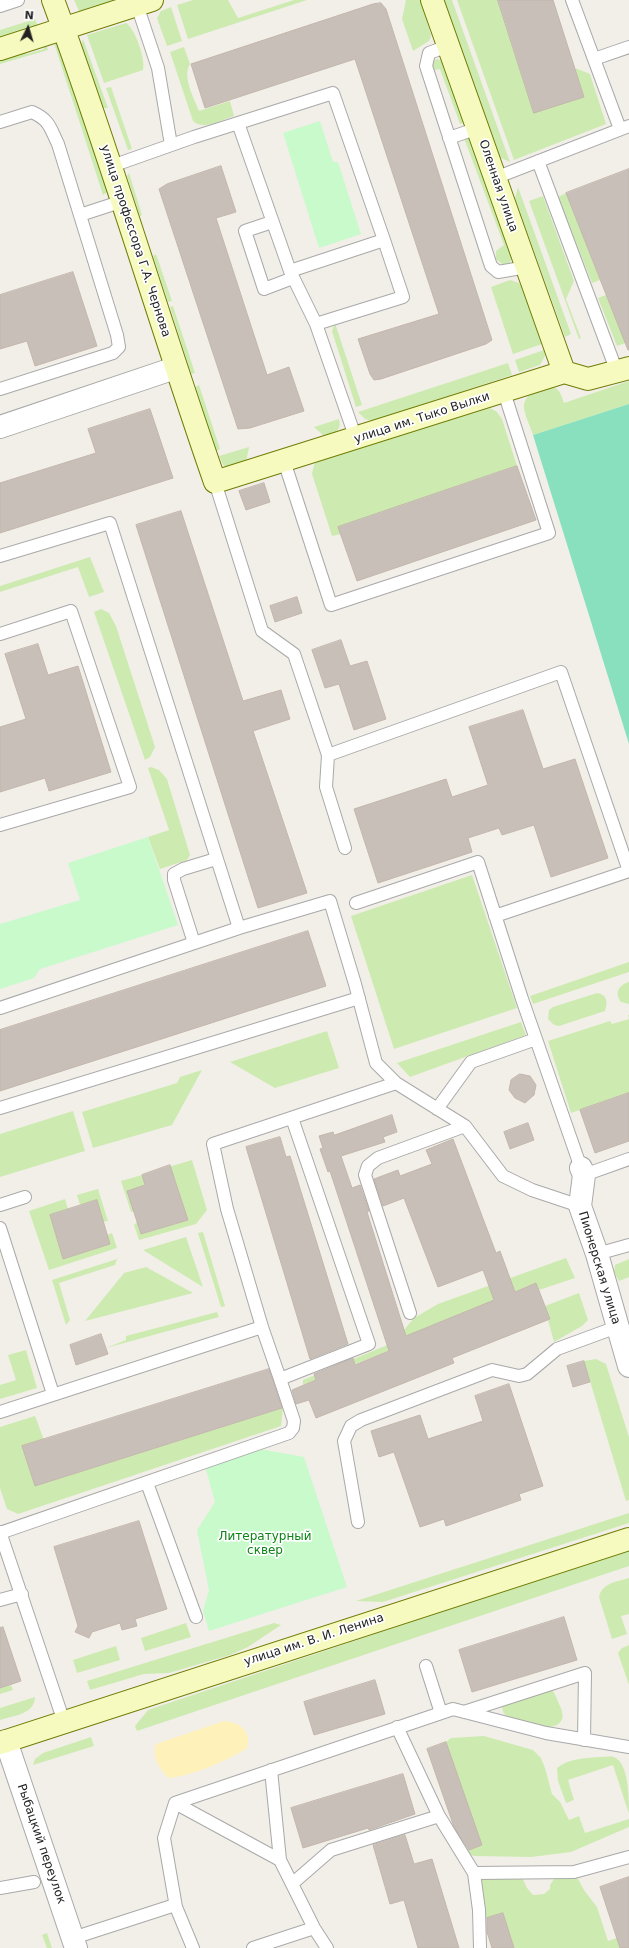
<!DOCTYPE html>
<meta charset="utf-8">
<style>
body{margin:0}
#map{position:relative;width:629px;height:1948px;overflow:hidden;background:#f2efe9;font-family:"DejaVu Sans",sans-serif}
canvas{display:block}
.north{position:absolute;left:8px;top:8px;width:40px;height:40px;-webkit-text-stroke:3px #fff;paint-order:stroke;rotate:5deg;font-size:11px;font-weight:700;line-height:16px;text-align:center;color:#222}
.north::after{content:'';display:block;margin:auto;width:14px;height:18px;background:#222;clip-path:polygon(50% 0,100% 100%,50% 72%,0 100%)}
</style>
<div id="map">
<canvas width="629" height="1948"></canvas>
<div class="north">N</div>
</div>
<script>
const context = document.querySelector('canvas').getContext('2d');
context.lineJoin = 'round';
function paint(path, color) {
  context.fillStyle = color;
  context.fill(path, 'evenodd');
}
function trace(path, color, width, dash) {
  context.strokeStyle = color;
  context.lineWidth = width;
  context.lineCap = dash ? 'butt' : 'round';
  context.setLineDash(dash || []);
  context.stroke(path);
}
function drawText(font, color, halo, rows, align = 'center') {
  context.font = font + ' "DejaVu Sans",sans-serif';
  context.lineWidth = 3.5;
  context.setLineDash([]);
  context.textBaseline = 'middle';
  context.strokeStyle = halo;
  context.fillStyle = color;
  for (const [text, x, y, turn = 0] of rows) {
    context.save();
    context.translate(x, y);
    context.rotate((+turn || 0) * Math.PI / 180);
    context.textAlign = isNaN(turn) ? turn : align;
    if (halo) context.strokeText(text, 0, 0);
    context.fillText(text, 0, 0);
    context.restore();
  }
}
paint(new Path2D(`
 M74,0h48l-38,11h-5z
 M193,0h35l10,18 56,-18h13l-119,39 -11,-34z
 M406,0h15l10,36 -2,5 -16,10 -11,-32z
 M444,0h8l58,162 -11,-5z
 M457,0h41l36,112 50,-15 -9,-29 15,6 16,50 -92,36z
 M171,7l11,34 -15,5 -10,-28 4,-7z
 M35,19l3,8 -38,12v-9z
 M126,23c9,5 20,37 17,47l-39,13 -17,-48z
 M83,39l25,69h-5l-22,-62z
 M54,43l7,3 48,145 -6,4z
 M46,44l2,6 -48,14v-7l25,-8 2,5 17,-5 -1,-4z
 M184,47l6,17c-8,13 4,34 9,47l31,-10 4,15c-13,4 -30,15 -41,5l-23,-69z
 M437,59l6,2 21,62 -4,1 -20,-55 -5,1 -3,-4 2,-6z
 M111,87l21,62 -4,1 -22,-62z
 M469,136l43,120 -2,8h-8l-6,-5v-8l8,-6 -40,-107z
 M129,173l13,42 -2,1 -13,-40z
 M518,187l53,147 -6,3 -50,-139z
 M566,193l34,87 -8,3 -34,-86z
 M543,196l31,85 -8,18 15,39 -2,1 -50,-138z
 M156,254l16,47 -4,1 -15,-46z
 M510,280l9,3 4,5 19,56 -29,10 -22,-67z
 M606,295l14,34 9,-3v16l-12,4 -19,-48z
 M173,306l22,67 -4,1 -21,-67z
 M335,323l27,82 -6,2 -24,-76z
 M544,350l1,6 -5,9 -21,7 -4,-12z
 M508,363l4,12 -140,46 -7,-2 -7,-7z
 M629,381v23l-96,31c-3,-9 -8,-19 -9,-27 -2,-15 25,-29 35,-17 2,3 4,9 5,12z
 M199,385l21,64 -4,2 -21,-64z
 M490,408l7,4 5,7 15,47 -178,61 2,7 -9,2 -20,-62 2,-9 3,-4z
 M339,419c3,11 -4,15 -14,18l-11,-10z
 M249,447l-3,16 -19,4 -4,-2 -4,-9z
 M90,557l14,35 -15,5 -11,-30 -78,25v-6z
 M101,609l8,4 7,13 39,121 -5,10 -5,3 -51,-148z
 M151,767l8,3 8,9 23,76 -3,5 -27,9 -12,-32 21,-7 -21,-62z
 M472,875l45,133 -123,41 -43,-133z
 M629,962v10l-96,32 -3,-8z
 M629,982v22l-8,-2c-7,-10 -2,-17 8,-20z
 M597,993c10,1 11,9 8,18l-46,15 -5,-1 -6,-6 1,-9 4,-3z
 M628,1015h1v78l-58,20 -23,-72 62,-20 2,3 17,-5z
 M521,1022l5,13 -116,42 -13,-14z
 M327,1031l12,37 -64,20 -45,-26z
 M202,1070l-30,55 -79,23 -11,-36 95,-29 3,-6z
 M73,1111l12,40 -85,26v-43z
 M192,1160l15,50 -11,14 -57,16 -5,-15 3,-3 5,12 46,-14 -14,-44 -19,-5z
 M142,1175l3,10 -11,26 -3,1 -10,-31z
 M98,1189l10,32 -5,1 -6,-21 -17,4 -3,-10z
 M65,1199l3,10 -18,6 13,44 47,-15 -3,-9 5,-2 5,15 -68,22 -20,-59z
 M203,1232l22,74 -4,1 -23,-74z
 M186,1237l17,50 -60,-37z
 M566,1258l9,20 -36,12 -3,-7 -108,44 3,7 -128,51v-5l82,-34 14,-10 15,-18 24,-14z
 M117,1259l-2,6 -56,18 11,37 -4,5 -14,-45z
 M629,1259v18l-10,4 -5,-9 1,-7z
 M146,1267l47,26 -108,28 39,-48z
 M579,1293l9,27 -6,6 -28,16 -6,-22 2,-1 -5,-13z
 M217,1312l2,5 -113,31 20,-8v-4z
 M26,1350l11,38 -37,11v-14l16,-5 -8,-25z
 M596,1359l10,5 23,73v63l-3,1 -42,-140z
 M283,1408l-2,18 -263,88 -11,-5 -7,-21v-61l35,-11 9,24 -21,7 12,39z
 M629,1513v10l-246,79 -27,-1z
 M629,1549v17l-492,165 -2,-5 13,-16z
 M629,1578v36l-8,2 6,18 -15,5 -13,-42c3,-14 17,-15 30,-19z
 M186,1623l5,14 -46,14 -4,-13z
 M274,1623l7,2 -33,22 -18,8 -61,18 -25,1 -54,16 -3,-9z
 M629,1645v40l-11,-32 4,-5z
 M116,1646l4,14 -43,13 -4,-13z
 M11,1685l2,5 -13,4v-6z
 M551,1689c5,5 6,11 9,17 15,33 -41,20 -54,10 -3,-3 -4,-7 -4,-11z
 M35,1697c0,17 -22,19 -35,23v-12z
 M484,1736l49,14 8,8 4,10 7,26 8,8 9,18 10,-4 6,17 44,-14v8l-58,25 -40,5 -57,-1 -11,-4 19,-7 -36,-103 5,-4z
 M91,1737l3,9 -61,19 2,-6 8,-6z
 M601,1757c4,0 9,-1 13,0 15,6 15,41 15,57l-16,-49 -45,15 6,20 -8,3 -8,-22 -1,-13c12,-10 29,-10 44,-11z
 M498,1867h14l6,2 9,19 6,7 11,-1 6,-5v-4l4,-6 13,-3 10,1 7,13 13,17 11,34 21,-7v14h-115l-11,-35 -20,7 -3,-38 8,-12z
 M47,1933l5,15h-5l-5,-13z`), '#cdebb0');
paint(new Path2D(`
 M224,1721c16,1 28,10 23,27 -21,13 -54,28 -79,30 -8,-10 -17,-20 -12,-34z`), '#fff1ba');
paint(new Path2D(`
 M320,121l13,41h5l23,72 -42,14 -36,-115z
 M148,837l30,88 -138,44 -6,9 -34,11v-65l80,-24 -12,-37z
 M260,1449l44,8 43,130 -138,44 -6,-20 6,-21 -12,-60 18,-28 -10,-36z`), '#c8facc');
paint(new Path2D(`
 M629,404v340l-96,-309z`), '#88e0be');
const building = new Path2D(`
 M498,0h55l31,97 -50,16z
 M381,3l5,6 106,331 -6,4 -105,35 -7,1 -4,-6 -12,-35 81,-25 -84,-255 -150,49 -14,-44 182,-60z
 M221,166l15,46 -20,6 51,157 22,-8 15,44 -54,17 -12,1 -79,-240 8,-5z
 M629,169v181h-1l-62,-157z
 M73,272l24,74 -62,20 -8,-25 -27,8v-54z
 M150,409l23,69 -173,55v-50l96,-30 -8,-24z
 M517,466l19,54 -179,61 -19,-54z
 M264,483l6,19 -24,8 -7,-19z
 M181,511l62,190 38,-11 9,29 -37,12 54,162 -49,15 -122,-383z
 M297,597l5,16 -27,9 -5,-16z
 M341,640l9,26 17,-5 19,58 -32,11 -15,-46 -14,4 -13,-38z
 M38,644l10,31 30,-9 33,106 -62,19 -4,-13 -45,14v-65l26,-8 -21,-65z
 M523,710l20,59 32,-10 33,99 -57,19 -17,-52 -32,10 -3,-7 -31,10 4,14 -94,31 -24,-74 92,-30 6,18 36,-12 -19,-58z
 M308,931l18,55 -326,105v-61z
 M520,1074l10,2 6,9 -2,10 -9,8 -10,-5 -6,-8 2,-10z
 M629,1093v48l-34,12 -15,-43z
 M392,1115l5,17 -14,5 2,5 -44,14 11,32 8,-3 9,26 -2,1 39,124 88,-36 -11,-30 -45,17 -34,-89 -21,8 -9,-27 24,-9 2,6 32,-12 -6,-14 27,-11 43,114 4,-2 15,41 21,-9 14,36 -98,39 2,5 -138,55 -7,-18 -13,4 -4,-14 24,-10 -2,-6 39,-16 2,7 34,-14 -59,-180 -2,1 -8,-23 3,-1 -4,-12 14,-4 1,3z
 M528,1123l6,17 -24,9 -6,-17z
 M280,1137l6,20 4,-1 58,188 -38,15 -64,-212z
 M170,1165l18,55 -47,14 -14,-43 18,-6 -3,-10z
 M97,1200l13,44 -47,15 -13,-44z
 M101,1334l7,20 -32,11 -6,-20z
 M584,1361l6,21 -17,5 -6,-21z
 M269,1369l13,39 -247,78 -13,-40z
 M509,1384l34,102 -24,8 2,6 -75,26 -2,-7 -24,8 -26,-75 -15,5 -8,-26 49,-16 8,24 55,-18 -8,-25z
 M139,1521l28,88 -32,10 2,7 -15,4 -2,-7 -28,9 -3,6 -14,-6 3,-6 -24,-79z
 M564,1617l13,43 -105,32 -13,-42z
 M3,1627l18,54 -21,7v-60z
 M375,1680l10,34 -71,21 -10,-33z
 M446,1742l36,103 -13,5 -15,-23 -27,-78z
 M403,1774l12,40 -46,16 -1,-2 -65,20 -12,-40z
 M405,1835l9,29 18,-5 27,89h-41l-14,-48 -14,4 -17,-59z
 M629,1877v71h-9l-20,-61z
 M503,1913l11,35h-22l-5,-16v-14z`);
paint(building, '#c7bfb8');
trace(building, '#c4b6ab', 1);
const lane = new Path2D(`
 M572,0l48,129
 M137,5l21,63 13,77
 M0,6l18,-6
 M448,46l-19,7 -3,13 65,200 7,6 29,-5
 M594,59l35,-12
 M0,122l32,-10c18,8 18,16 26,32l59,191 2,12 -6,6 -113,36
 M238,123l52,148 26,53 40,115
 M449,138l29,-10
 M538,161l79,211
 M112,166l82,-29 139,-44 51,147 -94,31
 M495,178l134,-52
 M80,215l43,-14
 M272,222l-27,9 19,58 29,-11
 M316,324l87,-27 -19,-57
 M284,461l47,144 218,-72 -45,-141
 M215,482l47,149 32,23 34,101
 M0,556l110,-33 129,405
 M0,634l71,-23 59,176 -130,38
 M345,848l-19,-61 2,-32 233,-83 68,199 -134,45
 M356,903l122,-41 44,137 59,169
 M194,943l-20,-63v-6l9,-5 33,-10
 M0,1008l239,-80 91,-27 25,83 21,79 20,20 69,43 38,50 29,14 48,16
 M0,1108l359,-110
 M437,1109l34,-47 65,-23
 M584,1175l45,-16
 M0,1205l25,-8
 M0,1228l53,166
 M597,1254l32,-9
 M410,1313l-45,-138 3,-9 10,-8 87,-32
 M262,1327l18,52 89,-35 -77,-226
 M0,1412l262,-85 -35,-118 -14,-65 183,-61
 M147,1483l49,134
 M358,1522l-14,-81 7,-15 10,-6 131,-50 27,6 8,-2 30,-25 60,-22
 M0,1532l64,190
 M0,1533l289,-100 4,-5 1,-7 -14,-42
 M0,1600l22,-6
 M426,1666l15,47
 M464,1712l121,-39 -1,67
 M397,1727l42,89 35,57 100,-1 55,-15
 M271,1770l9,90 34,68 13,20
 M175,1803l105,57
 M474,1873l5,37 1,38
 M293,1883l38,-33 108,-34
 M0,1888l34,-6
 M73,1938l102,-33
 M193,1948l-17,-41 -12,-69 11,-35 278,-94 93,24 83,14
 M253,1948l61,-20`);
const street = new Path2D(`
 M0,427l175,-59
 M581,1168l3,7 -4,31 17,48 32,112
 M6,1741l70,207`);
const secondary = new Path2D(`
 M53,0c59,159 106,322 162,482l349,-110 24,7 41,-11
 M432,0l132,372
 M0,49l152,-49
 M0,1743l629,-204`);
trace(lane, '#a9a9a9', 14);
trace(street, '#a9a9a9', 24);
trace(secondary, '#707d05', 24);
trace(lane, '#fff', 12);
trace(street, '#fff', 22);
trace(secondary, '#f7fabf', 22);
drawText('12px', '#222', '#fff', [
 ["Оленная улица",498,186,71],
 ["улица профессора Г.А. Чернова",135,241,72],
 ["улица им. Тыко Вылки",422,418,-18],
 ["Пионерская улица",599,1268,73],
 ["улица им. В. И. Ленина",314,1640,-18],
 ["Рыбацкий переулок",41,1844,71]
]);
drawText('12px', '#0c8416', '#fff', [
 ["Литературный",265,1537],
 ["сквер",265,1551]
]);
</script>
